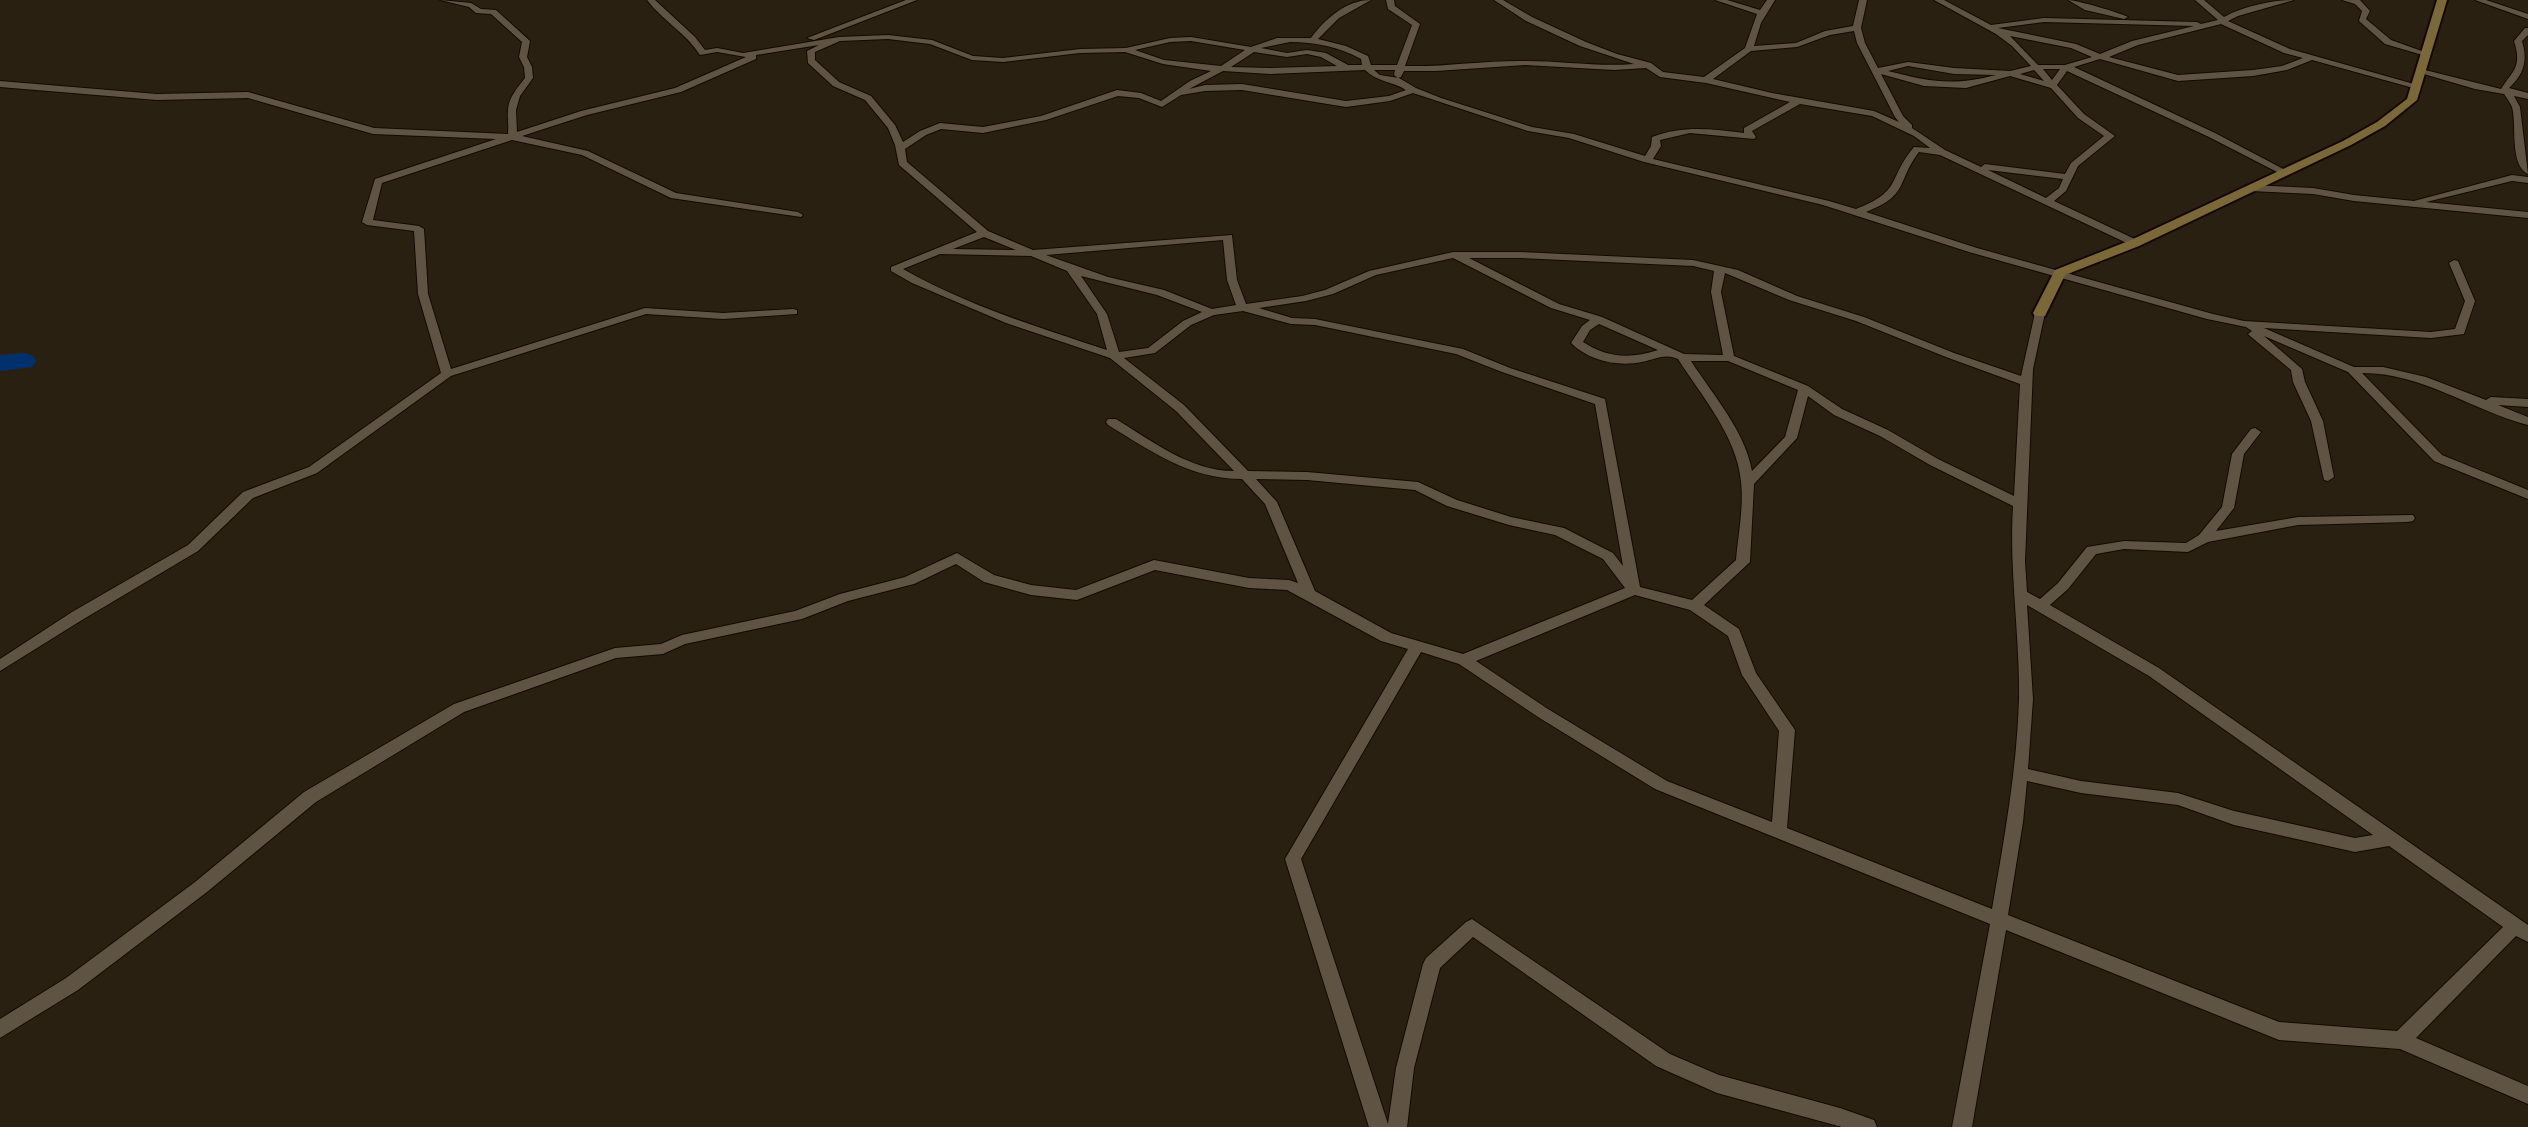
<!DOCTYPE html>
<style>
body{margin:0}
canvas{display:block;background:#2a2011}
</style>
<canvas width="2528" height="1127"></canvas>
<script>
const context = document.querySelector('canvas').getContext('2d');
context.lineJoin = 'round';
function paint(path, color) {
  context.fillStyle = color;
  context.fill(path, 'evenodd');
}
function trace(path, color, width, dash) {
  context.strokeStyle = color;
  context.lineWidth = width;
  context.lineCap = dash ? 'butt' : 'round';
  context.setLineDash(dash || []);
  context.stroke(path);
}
paint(new Path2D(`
 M23,353l9,2 4,6 -4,6 -32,4v-16z`), '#00316d');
const minor = new Path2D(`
 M440,0l31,3 10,6 15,1 34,31 -3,16 5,10 1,11 -13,18 -4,14 1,22 64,-21 94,-23 71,-31 -29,-5 -17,3c-14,-22 -37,-34 -53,-55h8l40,37 10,13 12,-2 26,5 96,-16 49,-2 44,5 41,16 30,2 77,-9 46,-1 44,-10 21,-1 60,10 26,-9h34c14,-19 35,-38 60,-38l-32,18 -21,21 28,7 22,10 3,9h26l15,-40 -24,-16 -2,-9h8l1,6 25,18 -15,42c41,1 81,-6 122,-5 35,0 71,6 107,3l-54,-18 -54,-25 -32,-21h9l29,17 54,25 31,12 34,9 12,9 41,5 41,-29 12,-34 -42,-14h12l33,10 7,-10h8l-14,23 -7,23 42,-3 29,-12 28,-5 6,-26h8l-6,28 4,15 13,25 30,-6 46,6 56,3 21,-5 -19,-20 -16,-12 -62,-34h10l47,25 53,-7 153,4 4,2 17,-4 -23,-20h9l20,17c20,-11 48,-17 70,-17l-56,16 -10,5 62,28 131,37 -4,3 -105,-29 -25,10 -34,6 -75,5 -78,-22 -26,8 141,66 74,39 -8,2 -72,-37 -142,-66 -10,14 27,29 31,22 -37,30 -12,25 -12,10 85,40v4h-8l-191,-90 -21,-3c-23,30 -9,43 -53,60l111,36 236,66 31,7 187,11 24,-3 10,-28 -16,-38 5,-3 4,1 17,40 -11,33 -33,4 -167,-10 90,39h29l43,10 60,23 5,-3 37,2v8l-30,-2 30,12v8c-57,-15 -105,-52 -166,-52l80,82 86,35v9l-94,-38 -86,-89 -84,-36 38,33 3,13 18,39 11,56 -6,4 -4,-1 -13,-59 -18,-39 -2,-12 -41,-34 -2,-2 4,-3 -6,-4 -39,-8 -238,-67 -146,-47 -179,-43 -75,-24 -41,-7 -115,-38 -23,8 -44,6 -104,-17 -37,1 -24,4 -19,12 -23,-9 -21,-2 -72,24 -63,13 -42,-4 -15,6 -21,14 2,13 81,69 45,19 199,-15 5,45 9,24 56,-8 23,-6 44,-19 84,-19h67l173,8 45,10 59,26 67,21 90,36 67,23 14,-63 1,-2h8l1,2 -12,56 -8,192 2,31 13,7 18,-16 29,-36 37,-6 62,2 13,-8 23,-28 10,-53 19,-25 4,-1 6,4 -17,22 -10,54 -18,23 82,-14 115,-2 2,3 -2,3 -5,1 -110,3 -90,17 -20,10 -64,-3 -28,5 -28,35 -18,16 109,63 369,257v17l-12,-6 -100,102 112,48v18l-128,-55 -121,-9 -273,-110 -34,197h-20l38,-203 -335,-135 -117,-72 -79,-53 -38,-12 -120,207 87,265 8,-56 27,-104 3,-6 40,-36 6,-3 198,135 49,21 121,33 34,12 3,7h-35l-125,-34 -61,-27 -183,-129 -33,31 -26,100 -7,59h-38l-84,-268 123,-210 -27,-8 -94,-51 -38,-2 -94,-18 -78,30 -46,-5 -47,-13 -28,-18 -42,20 -66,17 -46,18 -117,25 -22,10 -47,4 -152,54 -148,90 -109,90 -129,98 -78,48v-19l66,-41 129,-96 109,-90 150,-88 161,-56 46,-4 21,-9 113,-24 45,-17 65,-17 52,-24 37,22 37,10 45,5 78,-30 95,18 40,2 9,3 -33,-79 -23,-25c-53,0 -91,-28 -134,-54l-2,-3 2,-3h8c36,22 74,52 118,52l-58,-60 -66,-53 -104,-35 -94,-40 -21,-12v-4l86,-35 -78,-67 -4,-20 -7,-17 -23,-28 -32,-14 -25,-23 -1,-12 12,-6 -63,10v4l-75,33 -94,23 -65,21 66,15 88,42 122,19 5,3 -2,2 -130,-19 -89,-43 -70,-15 -130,43 -9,37 46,6 5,3 4,65 23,75 194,-61 78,5 70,-4 4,1v4l-74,5 -77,-5 -195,62 -134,97 -64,25 -55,53 -116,69 -82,51v-12l72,-47 116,-67 55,-53 66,-25 132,-94 -23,-79 -4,-63 -47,-6 -5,-3 13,-43 121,-40 -123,-5 -125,-36 -91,2 -157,-13v-6l157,13 91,-2 126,36 134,6c1,-9 -1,-17 0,-25 1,-12 10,-22 17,-31l-1,-11 -5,-10 3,-15 -31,-28 -15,-1 -7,-6zM2044,22l150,4 -62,15 -32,13 -24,-10 -78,-16zM2221,24l63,29 19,5 -21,8 -29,4 -75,5 -69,-18 29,-12zM1854,31l3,12 38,74 4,5 -25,-11 -102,-18 -59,-14 38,-28 46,-4 33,-12zM2010,36l61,12 21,9 -27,8h-27zM888,39l42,5 42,16 31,2 77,-9 45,-1 38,12 48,7 -21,10 -29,20 -20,-8 -24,-3 -76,26 -58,11 -43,-4 -20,8 -17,11 -8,-17 -24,-29 -32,-14 -24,-22v-8l25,-11zM1191,41l54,9 -24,16 -57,-6 -29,-10 35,-8zM1290,42c25,0 49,5 71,17l1,6h-14l-22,-12 -19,-3 -20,3 -26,-5zM1254,52l33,5 20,-3 14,3 16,9 -67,2 -39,-1zM1525,65l89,5 32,-2 14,9 46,6 84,19 -46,26v5c-32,-4 -61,-8 -92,4l-1,9 -6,10 -71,-22 -42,-7 -91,-29 -25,-10 -17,-10 -19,-3 -6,-5h21l-1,5 4,3 3,-1 3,-6h32zM1908,66l46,8 42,1c-43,11 -65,7 -108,-4zM2043,69h17l-8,11zM1365,70c12,12 27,11 41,20l-17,6 -43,5 -104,-17 -37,1 -16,4 34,-18 47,3zM2034,70l10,11 -24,-7zM1881,74l43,12 42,2 44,-12 41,12 27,30 26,18 -33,27 -6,11 -80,-10 -4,3 -36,-17 -33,-22v-3l-9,-9zM1800,104l72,12 42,20 16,12 -16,-1c-27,32 -11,44 -58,62l-27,-8 -176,-42 8,-13 -1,-6 30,-7 64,6 2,-2 -4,-6zM1988,170l75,9 -4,9 -13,10zM984,237l32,13 -63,-1zM1223,240l4,40 9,25 -24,4 -48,-19 -56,-13 -62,-22zM940,254l91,2 36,15 30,43 10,36c-69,-23 -141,-45 -204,-81zM1453,258l98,50 39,12 -8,6 -11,17c18,18 47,24 71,19 14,-3 23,-9 36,-3 24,38 59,77 63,123 3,25 -3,53 -5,78l-44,40 -52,-13 -35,-188 -95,-31 -47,-19 -148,-30 -23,-1 -33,-10 47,-7 27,-7 43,-19zM1469,258h51l173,8 21,5 -3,21 12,63 -39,-1 -82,-37 -43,-13zM1725,273l64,27 67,21 90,36 74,27 -6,112 -76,-37 -50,-29 -46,-21 -34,-23 -74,-30 -13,-64zM1081,276l76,19 45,17 -19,9 -35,27 -29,4 -12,-38zM1243,311l48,13 24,1 141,29 46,18 93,32 28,162 -10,-13 -49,-25 -53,-11 -54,-17 -39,-18 -111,-10 -59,-1 -64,-66 -60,-47 31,-5 36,-28 23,-10zM1599,324l59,26c-28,9 -50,8 -75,-8l7,-12zM1691,361h37l70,29 -13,47 -33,34c-7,-40 -39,-76 -61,-110zM1808,396l26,19 46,21 50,29 83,41c-4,65 7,129 6,193 -2,70 -15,141 -27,210l-205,-81 8,-98 -39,-57 -17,-44 -35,-24 46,-43 4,-78 43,-46zM1256,479l51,1 108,10 32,16 62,19 46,10 48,24 22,29 -162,66 -72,-21 -76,-42 -38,-89zM1635,595l55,15 38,26 14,39 37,56 -7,91 -105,-41 -119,-72 -72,-48zM2027,605l122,71 224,159 -18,3 -121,-27 -56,-18 -97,-12 -53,-12 5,-70zM2027,781l54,12 97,12 56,20 121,27 34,-6 114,81 -106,104 -118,-9 -271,-107 15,-93z
 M906,0h11l-103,40 -7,-2z
 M2068,0c8,0 53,13 60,17l-4,2 -39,-9z
 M2342,0h18l10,11 -4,8 25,21 39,14 -4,2 -41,-12 -26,-23 3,-10 -7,-7z
 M2475,0h11l42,14v5z
 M2525,28h3v7l-6,6c6,20 2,33 -13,47l19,5v6l-14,-3 6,11 8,67c-19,-9 -11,-50 -16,-67 -2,-4 -5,-9 -8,-13l-29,-5 -58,-17 4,-3 80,20c13,-20 21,-22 13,-48z
 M2512,175l16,2v6l-16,-2 -86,21 102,10v6l-174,-17 -41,-7 -62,-3 -5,-3 5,-3 62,3 41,7 60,6z`);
const secondary = new Path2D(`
 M2437,0h10l-30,100 -32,26 -34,19 -212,101 -74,29 -20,41h-10l-2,-3 22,-43 76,-30 212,-99 34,-19 30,-23z`);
trace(minor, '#130900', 2);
trace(secondary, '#130900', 4);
paint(minor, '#5f5443');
paint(secondary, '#7b6839');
</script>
